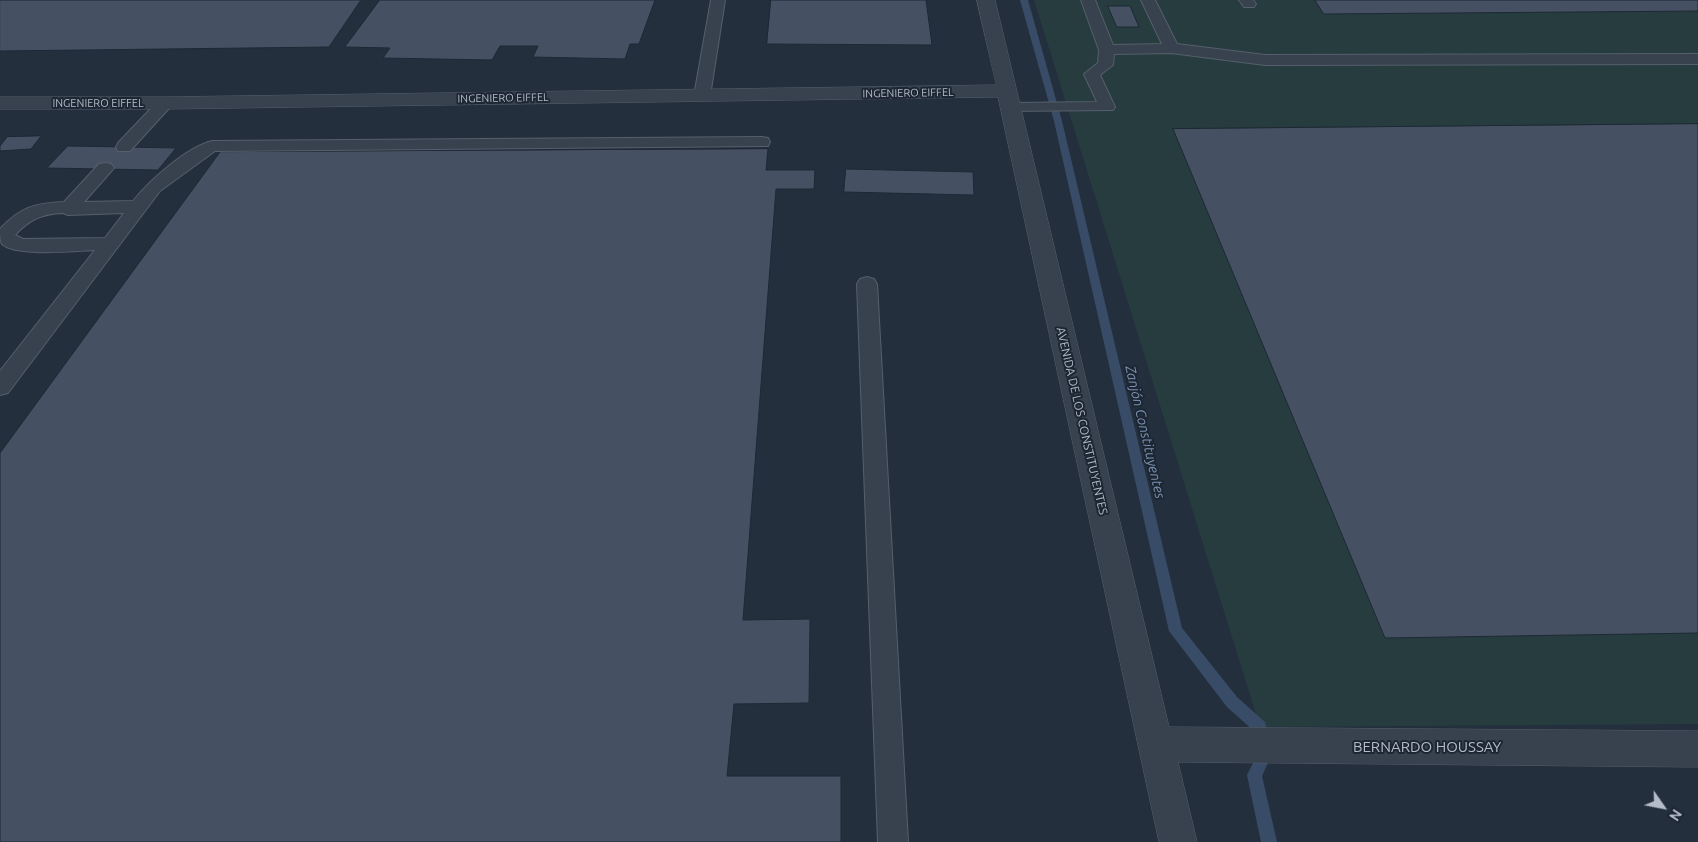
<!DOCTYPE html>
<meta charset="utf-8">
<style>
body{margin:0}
#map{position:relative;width:1698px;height:842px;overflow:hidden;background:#242f3e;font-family:Ubuntu,sans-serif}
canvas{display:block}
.north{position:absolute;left:1638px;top:782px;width:50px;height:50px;-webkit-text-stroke:4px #1d2633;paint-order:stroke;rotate:123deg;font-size:14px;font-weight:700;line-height:20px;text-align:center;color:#b4bcc9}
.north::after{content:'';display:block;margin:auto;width:18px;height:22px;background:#b4bcc9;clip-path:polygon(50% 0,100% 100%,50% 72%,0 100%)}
</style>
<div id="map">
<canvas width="1698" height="842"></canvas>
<div class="north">N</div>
</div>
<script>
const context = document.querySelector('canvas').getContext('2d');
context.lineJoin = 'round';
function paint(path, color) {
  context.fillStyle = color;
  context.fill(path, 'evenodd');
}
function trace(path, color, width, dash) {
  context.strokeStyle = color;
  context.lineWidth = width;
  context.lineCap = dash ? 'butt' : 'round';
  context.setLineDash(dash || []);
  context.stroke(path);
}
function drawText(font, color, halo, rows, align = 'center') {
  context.font = font + ' Ubuntu,sans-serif';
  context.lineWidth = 4;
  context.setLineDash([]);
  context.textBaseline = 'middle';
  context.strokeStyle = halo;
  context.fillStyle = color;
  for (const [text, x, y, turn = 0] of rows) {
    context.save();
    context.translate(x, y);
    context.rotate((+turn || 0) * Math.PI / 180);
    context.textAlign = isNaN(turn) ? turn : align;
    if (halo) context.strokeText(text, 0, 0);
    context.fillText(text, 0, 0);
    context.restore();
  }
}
paint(new Path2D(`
 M1034,0h664v724l-438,3z`), '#263c3f');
paint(new Path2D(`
 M1020,0h8l34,121 120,507 55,69 28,25 8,30 -11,24 15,66h-16l-14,-67 12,-24 -5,-20 -27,-24 -58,-76 -115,-510z`), '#394c67');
const building = new Path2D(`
 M0,0h361l-32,47 -329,4z
 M380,0h275l-16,44h-9l-5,15 -92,-2 5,-11h-38l-8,14 -109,-2 7,-10 -45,-1z
 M771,0h155l6,45 -165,-1z
 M1315,0h383v11l-374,3z
 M1108,6h22l9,21h-22z
 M1698,124v509l-313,5 -212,-509z
 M41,136l-10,13 -31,2v-5l7,-9z
 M68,146l56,1 52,1 -18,22 -111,-2z
 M768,149l-2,21h49l-1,19h-38l-33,431 67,-1 -1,84 -75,1 -7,72h114v66h-841v-389l220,-301z
 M846,169l127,3 1,23 -130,-3z`);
paint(building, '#455162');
trace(building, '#1f2835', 1);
const service = new Path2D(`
 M711,0h14l-15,96 -2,3h-12l-2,-3z
 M1081,0h14l18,45 49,-1 -21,-44h14l22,44 88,11 433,-1v10l-433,1 -94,-12 -57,1 -1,11 -13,10 15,32 -2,3 -109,1 -2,-3 2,-3 6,-2 87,-1 -13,-28 14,-11 1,-13z
 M1239,0h14l3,4 -2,3h-10z
 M165,98l6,2 2,3 -2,3 -41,45h-12l-2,-4 2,-4 41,-43z
 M762,137l6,1 2,4 -2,4 -553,5 -55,40 -152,202 -8,2v-24l95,-121c-20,1 -79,7 -93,-6 -2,-4 -2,-10 -2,-15 20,-21 34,-26 64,-27l35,-38 6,-1 6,1 3,4 -30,34 49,-1c16,-20 54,-54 79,-60zM63,213l5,2 56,-2 -19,25 -82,1 -8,-4c15,-16 27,-21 48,-22z
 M867,277l7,2 3,5 31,558h-30l-21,-558 3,-5z`);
const minor = new Path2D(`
 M977,0h18l174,727 529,4v36l-520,-5 19,80h-38l-161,-745 -833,12h-165v-12h165l831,-12z`);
trace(service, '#565f6c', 2);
trace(minor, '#565f6c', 1);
paint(service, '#38414e');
paint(minor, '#38414e');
drawText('11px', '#b4bcc9', '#1d2633', [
 ["INGENIERO EIFFEL",908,93,-1],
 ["INGENIERO EIFFEL",503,98,-1],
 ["INGENIERO EIFFEL",98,103]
]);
drawText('12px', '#b4bcc9', '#1d2633', [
 ["AVENIDA DE LOS CONSTITUYENTES",1082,421,77]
]);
drawText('italic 14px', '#7c92b1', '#1d2633', [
 ["Zanjón Constituyentes",1145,432,77]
]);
drawText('15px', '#b4bcc9', '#1d2633', [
 ["BERNARDO HOUSSAY",1427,747]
]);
</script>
